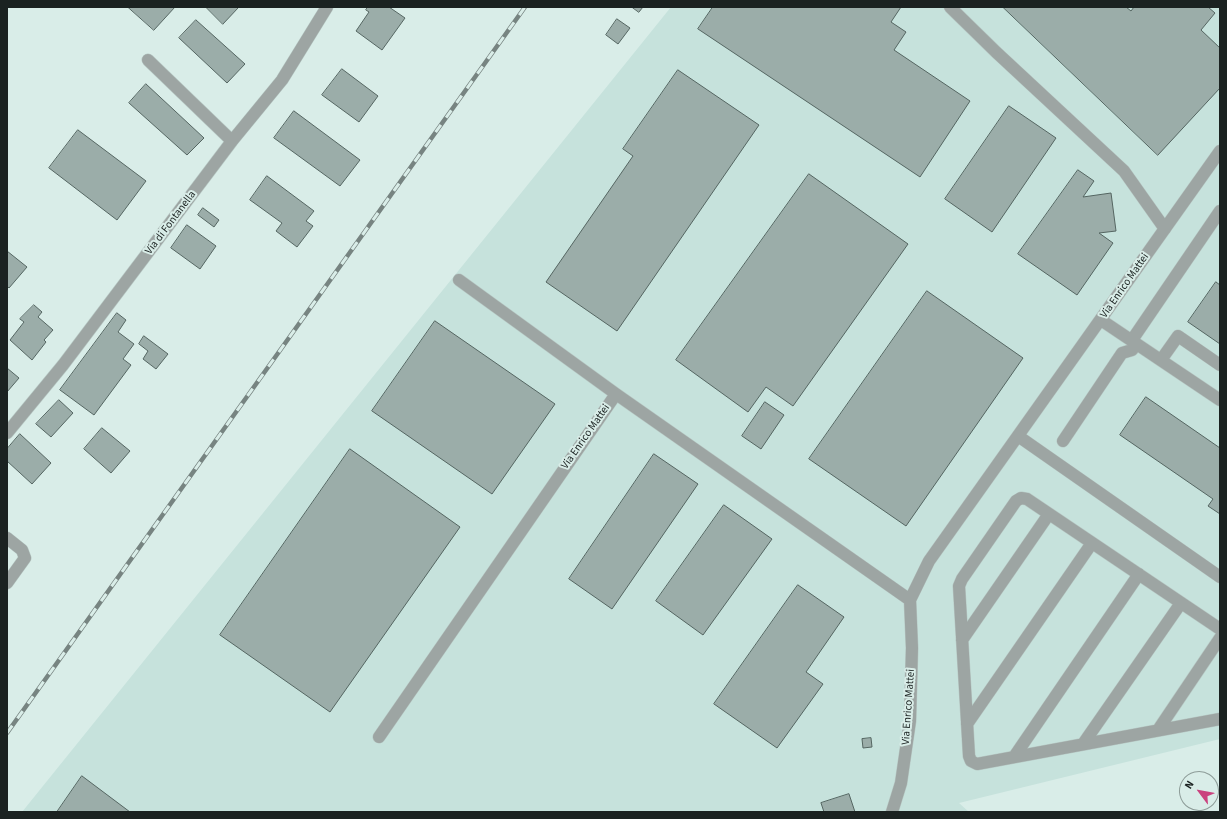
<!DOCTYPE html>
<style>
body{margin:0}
#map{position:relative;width:1227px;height:819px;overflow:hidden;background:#d9ede8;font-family:"Source Sans 3",sans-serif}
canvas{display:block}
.frame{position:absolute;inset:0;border:8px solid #1b2221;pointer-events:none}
.north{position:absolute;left:1179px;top:771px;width:40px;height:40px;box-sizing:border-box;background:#d9ede8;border:1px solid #8d9c98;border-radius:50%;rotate:302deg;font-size:11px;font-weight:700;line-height:16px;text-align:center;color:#1b2221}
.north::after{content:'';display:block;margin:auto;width:14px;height:18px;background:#ca427e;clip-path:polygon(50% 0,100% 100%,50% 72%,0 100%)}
</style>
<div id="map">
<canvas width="1227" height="819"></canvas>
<div class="frame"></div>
<div class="north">N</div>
</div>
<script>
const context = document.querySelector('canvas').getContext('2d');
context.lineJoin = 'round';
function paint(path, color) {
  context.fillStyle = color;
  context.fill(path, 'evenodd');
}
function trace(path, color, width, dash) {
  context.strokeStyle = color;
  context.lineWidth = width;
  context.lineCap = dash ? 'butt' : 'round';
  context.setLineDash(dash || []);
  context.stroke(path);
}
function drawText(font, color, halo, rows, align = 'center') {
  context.font = font + ' "Source Sans 3",sans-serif';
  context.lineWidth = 4;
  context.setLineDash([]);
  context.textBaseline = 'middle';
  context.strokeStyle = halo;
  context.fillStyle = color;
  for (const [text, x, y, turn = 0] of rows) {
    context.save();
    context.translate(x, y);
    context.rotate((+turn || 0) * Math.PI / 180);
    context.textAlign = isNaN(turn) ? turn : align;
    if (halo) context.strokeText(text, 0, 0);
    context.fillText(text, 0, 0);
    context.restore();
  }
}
paint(new Path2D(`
 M671,7h549v732l-261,64 10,9h-947z`), '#c6e2dc');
const building = new Path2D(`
 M128,7h47l-21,23z
 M206,7h31l1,1 -15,16z
 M368,7h21l16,11 -23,32 -26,-19 13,-19 -3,-2z
 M632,7h11l-4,5z
 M713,7h188l-10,15 15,10 -12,18 76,51 -50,76 -222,-148z
 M1003,7h123l5,4 3,-4h74l7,6 -14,17 19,18v40l-62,67z
 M617,19l13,9 -12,16 -12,-9z
 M196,20l49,44 -18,19 -48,-45z
 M342,69l36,27 -19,26 -37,-27z
 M678,70l81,55 -142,206 -71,-49 87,-126 -10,-7z
 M146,84l58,54 -17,17 -58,-52z
 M1009,106l47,32 -64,94 -47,-33z
 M294,111l66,49 -20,26 -66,-48z
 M78,130l68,51 -29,39 -68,-52z
 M1078,170l16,11 -11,16 28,-4 5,38 -17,2 14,10 -36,52 -59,-41z
 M809,174l99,70 -115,162 -27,-19 -18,25 -72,-52z
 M267,176l47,35 -8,10 7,5 -16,21 -21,-16 6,-8 -32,-23z
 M203,208l16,12 -5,7 -16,-12z
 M187,225l29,21 -16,23 -29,-21z
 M7,251l20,16 -18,21 -2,-2z
 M1216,282l4,3v59l-32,-22z
 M927,291l96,67 -117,168 -97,-67z
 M34,305l8,7 -4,5 15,13 -9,10 2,2 -14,18 -22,-20 14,-18 -4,-3z
 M117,313l9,7 -8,12 16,12 -11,15 8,6 -37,50 -34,-25z
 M435,321l120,83 -63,90 -120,-83z
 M144,336l24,18 -12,15 -13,-10 5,-8 -9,-7z
 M7,368l12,10 -12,14z
 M1146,397l74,51v66l-12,-8 5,-7 -93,-64z
 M59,400l14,13 -22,24 -15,-13z
 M765,402l19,13 -23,34 -19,-13z
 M102,428l28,23 -19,22 -27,-24z
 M20,434l31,29 -19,21 -25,-23v-12z
 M350,449l110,78 -130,185 -110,-77z
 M654,454l44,30 -86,125 -43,-30z
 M724,505l48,34 -69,96 -47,-34z
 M798,585l46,32 -38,55 17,12 -46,64 -63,-44z
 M871,738l1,9 -9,1 -1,-9z
 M82,776l48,36h-73z
 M849,794l6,18h-31l-3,-9z`);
paint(building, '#9bada9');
trace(building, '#556662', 1);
const minor = new Path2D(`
 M950,7l46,45 128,119 41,58
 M148,60l84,81
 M459,280l157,114 294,206
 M1101,320l119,80
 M1132,340l88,-129
 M1161,360l17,-24 42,29
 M7,433l56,-68 169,-224 50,-61 45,-73
 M1018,436l202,141
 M1063,441l59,-88 10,-3 5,-6
 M7,538l15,12 3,8 -18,25
 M1220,629l-193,-130 -6,-1 -5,3 -54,78 -3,7 10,170 2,5 6,3 243,-45
 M962,640l87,-126
 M967,724l125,-181
 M1158,730l62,-92
 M379,737l237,-343
 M1083,744l98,-141
 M1014,757l125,-183
 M892,812l9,-29 9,-62 2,-73 -2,-48 19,-39 291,-410`);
trace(minor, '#b7c8c4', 13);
trace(minor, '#9da5a3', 12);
const rail = new Path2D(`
 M7,733l518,-726`);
trace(rail, '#778481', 4.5);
trace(rail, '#d9ede8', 3, [9]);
drawText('11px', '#1b2221', '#d9ede8', [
 ["Via di Fontanella",171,223,-53],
 ["Via Enrico Mattei",1125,286,-55],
 ["Via Enrico Mattei",586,437,-55],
 ["Via Enrico Mattei",909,707,-86]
]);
</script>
